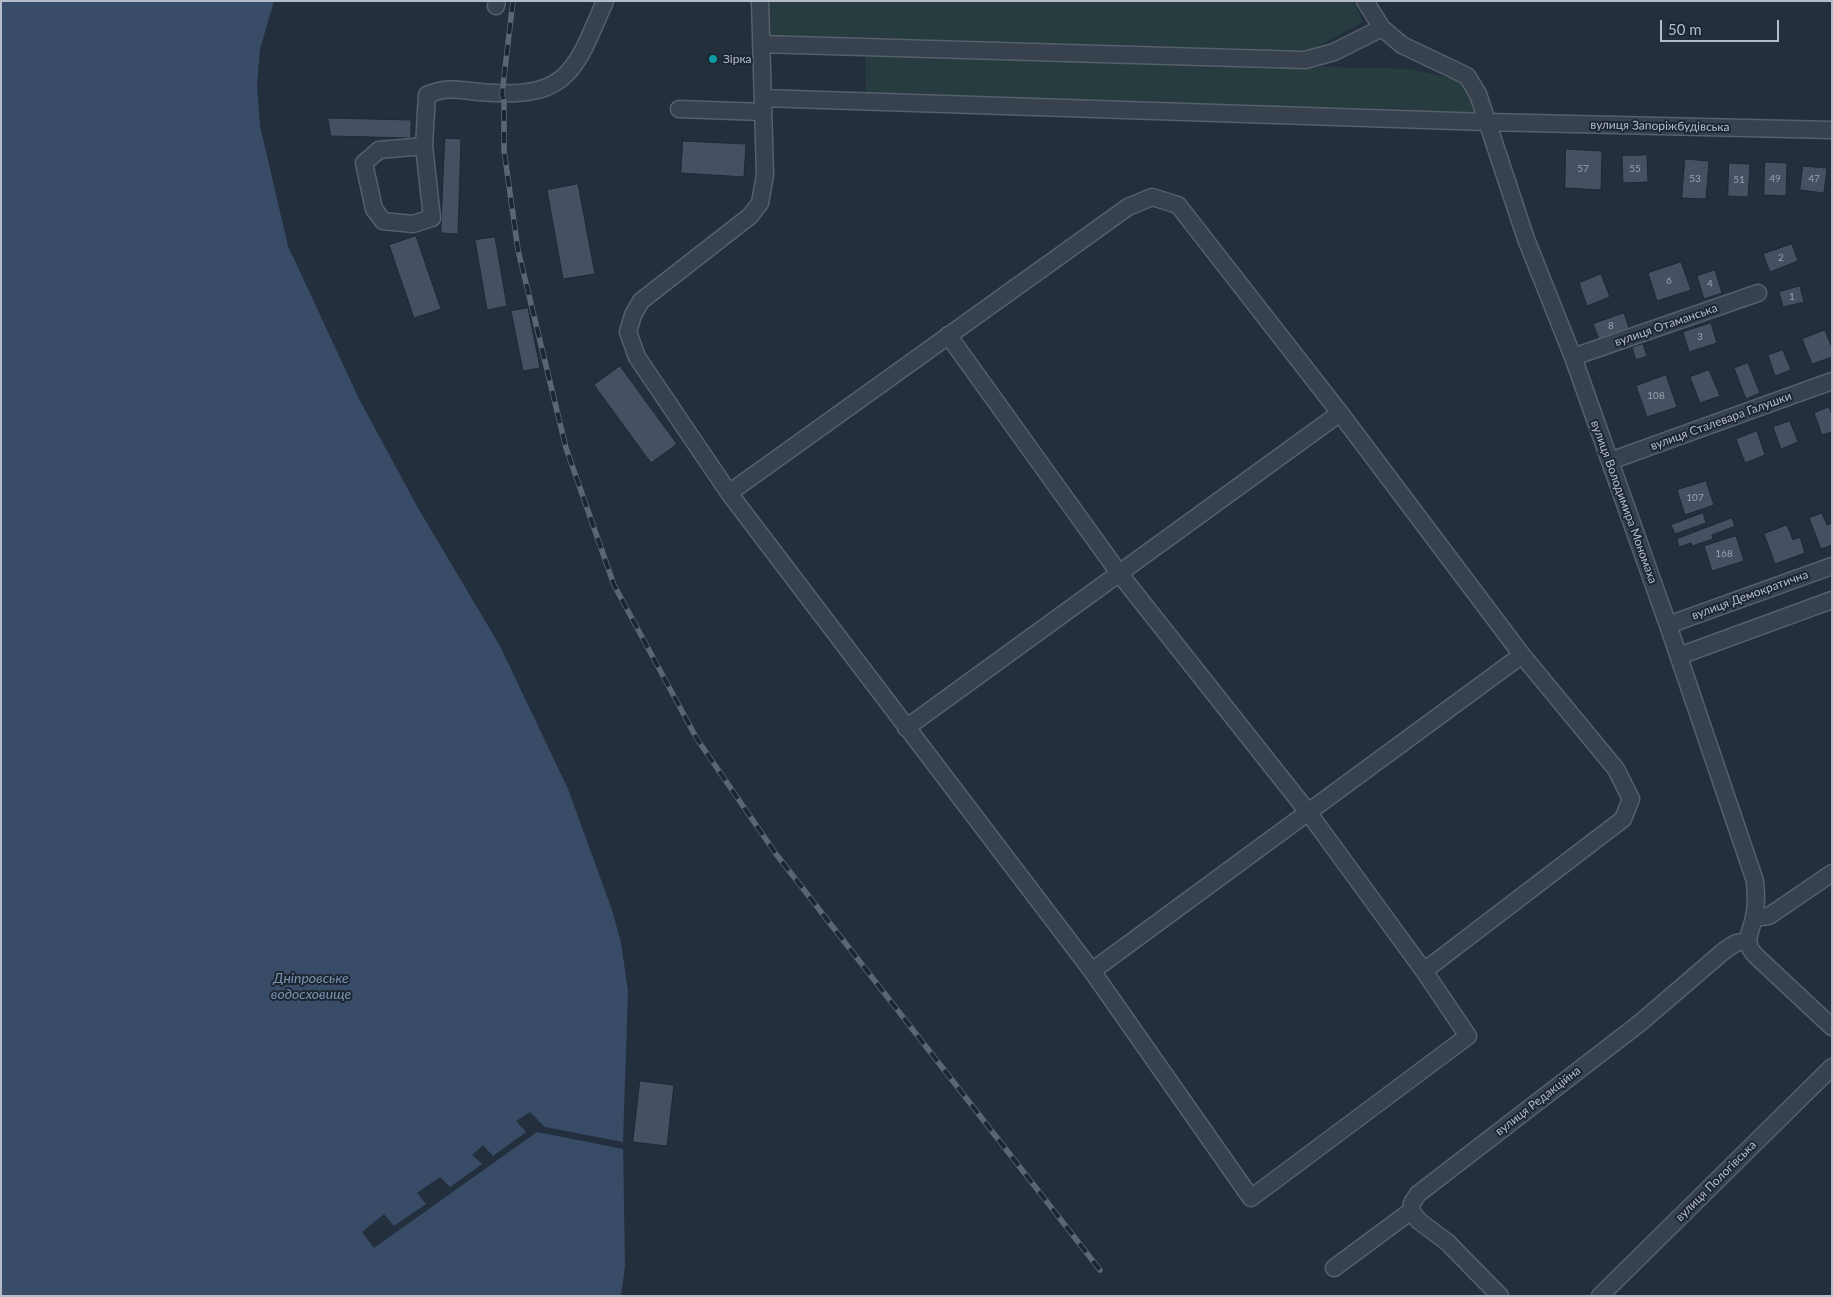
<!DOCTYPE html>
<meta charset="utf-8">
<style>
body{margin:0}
#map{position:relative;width:1833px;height:1297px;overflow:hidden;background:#242f3e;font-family:Lato,sans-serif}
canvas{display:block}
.frame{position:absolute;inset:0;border:2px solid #b4bcc9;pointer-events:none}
.scale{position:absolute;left:1660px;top:20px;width:119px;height:22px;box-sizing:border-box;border:2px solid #b4bcc9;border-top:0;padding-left:6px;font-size:15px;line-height:18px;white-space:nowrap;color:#b4bcc9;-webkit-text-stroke:4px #1d2633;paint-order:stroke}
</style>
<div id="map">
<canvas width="1833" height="1297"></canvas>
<div class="frame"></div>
<div class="scale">50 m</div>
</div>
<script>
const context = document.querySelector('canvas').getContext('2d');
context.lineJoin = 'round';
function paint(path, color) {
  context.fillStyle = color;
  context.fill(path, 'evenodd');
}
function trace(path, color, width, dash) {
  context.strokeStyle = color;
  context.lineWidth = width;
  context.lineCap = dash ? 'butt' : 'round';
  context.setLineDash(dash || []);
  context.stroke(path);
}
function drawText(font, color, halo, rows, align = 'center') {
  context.font = font + ' Lato,sans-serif';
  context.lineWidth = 4;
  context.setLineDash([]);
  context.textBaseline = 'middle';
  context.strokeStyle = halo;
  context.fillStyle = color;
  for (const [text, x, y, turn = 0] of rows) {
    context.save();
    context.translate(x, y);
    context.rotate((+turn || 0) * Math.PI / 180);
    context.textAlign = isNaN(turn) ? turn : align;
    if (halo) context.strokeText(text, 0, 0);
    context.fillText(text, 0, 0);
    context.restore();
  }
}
paint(new Path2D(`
 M766,1h588l9,21 -54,29 -542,-16z
 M865,55l547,14 49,12 18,35 -613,-22z`), '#263c3f');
paint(new Path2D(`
 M1,1h273l-14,48 -3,36 3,41 28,120 71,153 59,109 82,138 68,143 44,121 9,33 7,48 -5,151 2,124 -4,30h-620z`), '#394c67');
paint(new Path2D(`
 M530,1112l15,15 78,15v7l-86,-17 -163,116 -12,-16 22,-18 10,12 32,-22 -9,-11 23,-16 10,10 32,-23 -10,-9 11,-10 10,11 33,-24 -10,-11z`), '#242f3e');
const building = new Path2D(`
 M328,118l83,2v18l-80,-2z
 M445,138l16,1 -3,95 -17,-1z
 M683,141l63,3 -2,33 -63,-4z
 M1566,149l36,2 -1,39 -36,-2z
 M1647,155l1,27 -25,1 -1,-27z
 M1685,159l24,2 -3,38 -24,-1z
 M1765,162l22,1 -1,33 -22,-1z
 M1729,163l21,1 -2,33 -20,-1z
 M1803,166l24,2 -3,25 -24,-3z
 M578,184l17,90 -32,5 -16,-89z
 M416,236l25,73 -27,9 -25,-73z
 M495,237l12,69 -20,4 -12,-70z
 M1792,244l6,17 -28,11 -7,-18z
 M1681,262l10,28 -34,11 -9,-28z
 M1715,270l7,23 -18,6 -7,-23z
 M1601,274l9,23 -23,9 -8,-23z
 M1800,286l4,16 -21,5 -4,-15z
 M528,308l12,60 -17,3 -12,-60z
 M1624,313l5,15 -30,11 -6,-15z
 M1711,323l6,20 -28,9 -6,-20z
 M1825,330l7,18v9l-20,7 -10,-25z
 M1643,344l4,12 -11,4 -4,-13z
 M1783,350l8,20 -16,6 -7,-21z
 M1748,363l12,30 -14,6 -12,-31z
 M620,366l57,78 -26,19 -57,-78z
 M1709,370l11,26 -20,7 -10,-26z
 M1666,375l11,32 -30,10 -11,-31z
 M1829,407l3,8v17l-10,3 -8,-22z
 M1790,421l8,21 -17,7 -8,-22z
 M1757,431l8,24 -20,8 -9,-24z
 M1706,481l8,24 -29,10 -8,-25z
 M1703,513l3,10 -31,11 -4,-9z
 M1822,513l5,12 5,-2v22l-11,4 -12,-31z
 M1732,518l3,8 -23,9 1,4 -21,7 -1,-3 -12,4 -2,-8z
 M1787,525l6,15 7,-3 5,16 -30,11 -11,-30z
 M1736,536l8,25 -32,10 -8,-25z
 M640,1081l34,4 -7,61 -34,-4z`);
paint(building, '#455162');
trace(building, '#1f2835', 1);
const minor = new Path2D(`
 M1365,1l17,27 20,17 65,31 11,18 48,145 47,118 95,268 87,256c1,12 2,24 -1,36 -3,16 -12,25 2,39l76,71
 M496,6l1,-5
 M761,44l544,16 29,-8 48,-24
 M763,98l724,24 345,8
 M679,109l84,3
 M424,146l-45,4 -15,13 10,46 9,12 30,3 19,-6 -8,-72 3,-51c20,-9 31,-5 52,-3 88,8 95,-18 126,-91
 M948,335l171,238 189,239 116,159
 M1573,357l185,-64
 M1610,461l222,-80
 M729,493l-92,-136 -9,-25 5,-17 8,-14 109,-85 10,-13 5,-28 -5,-174
 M1668,625l164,-59
 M1679,656l153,-56
 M906,728l434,-315
 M1754,918l15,-2 63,-43
 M1092,971l430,-316 -182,-242 -162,-208 -26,-8 -24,10 -399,286 363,478 159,227 217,-162 -44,-65 199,-152 8,-20 -15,-30 -94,-114
 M1411,1211l8,10 28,21 53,54
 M1334,1268l77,-57 1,-8 6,-9 222,-171 85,-73 11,-7 11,-2
 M1600,1296l232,-229`);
trace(minor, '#565f6c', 19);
trace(minor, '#38414e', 16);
const rail = new Path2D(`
 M513,1l-11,93 2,8v48l14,100 48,198 48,137 83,154 79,115 324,416`);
trace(rail, '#5a6575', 5.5);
trace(rail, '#1d2633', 4, [11]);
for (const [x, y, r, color] of [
 [713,59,5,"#0f9aa8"]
]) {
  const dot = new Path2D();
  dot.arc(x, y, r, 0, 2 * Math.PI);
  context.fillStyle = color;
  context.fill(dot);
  trace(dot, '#1d2633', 2);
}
drawText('10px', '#98a1af', null, [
 ["57",1583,169],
 ["55",1635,169],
 ["53",1695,179],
 ["49",1775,179],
 ["47",1814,179],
 ["51",1739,180],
 ["2",1781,258],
 ["6",1669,281],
 ["4",1710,284],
 ["1",1792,297],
 ["8",1611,326],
 ["3",1700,337],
 ["108",1656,396],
 ["107",1695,498],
 ["168",1724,554]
]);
drawText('12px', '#b4bcc9', '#1d2633', [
 ["Зірка",723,59]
], 'left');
drawText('12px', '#b4bcc9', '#1d2633', [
 ["вулиця Запоріжбудівська",1660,126,1],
 ["вулиця Отаманська",1666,325,-19],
 ["вулиця Сталевара Галушки",1721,421,-20],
 ["вулиця Володимира Мономаха",1624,502,70],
 ["вулиця Демократична",1750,595,-20],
 ["вулиця Редакційна",1538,1101,-38],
 ["вулиця Пологівська",1716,1181,-45]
]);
drawText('italic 14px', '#7c92b1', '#1d2633', [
 ["Дніпровське",311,978],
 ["водосховище",311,994]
]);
</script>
